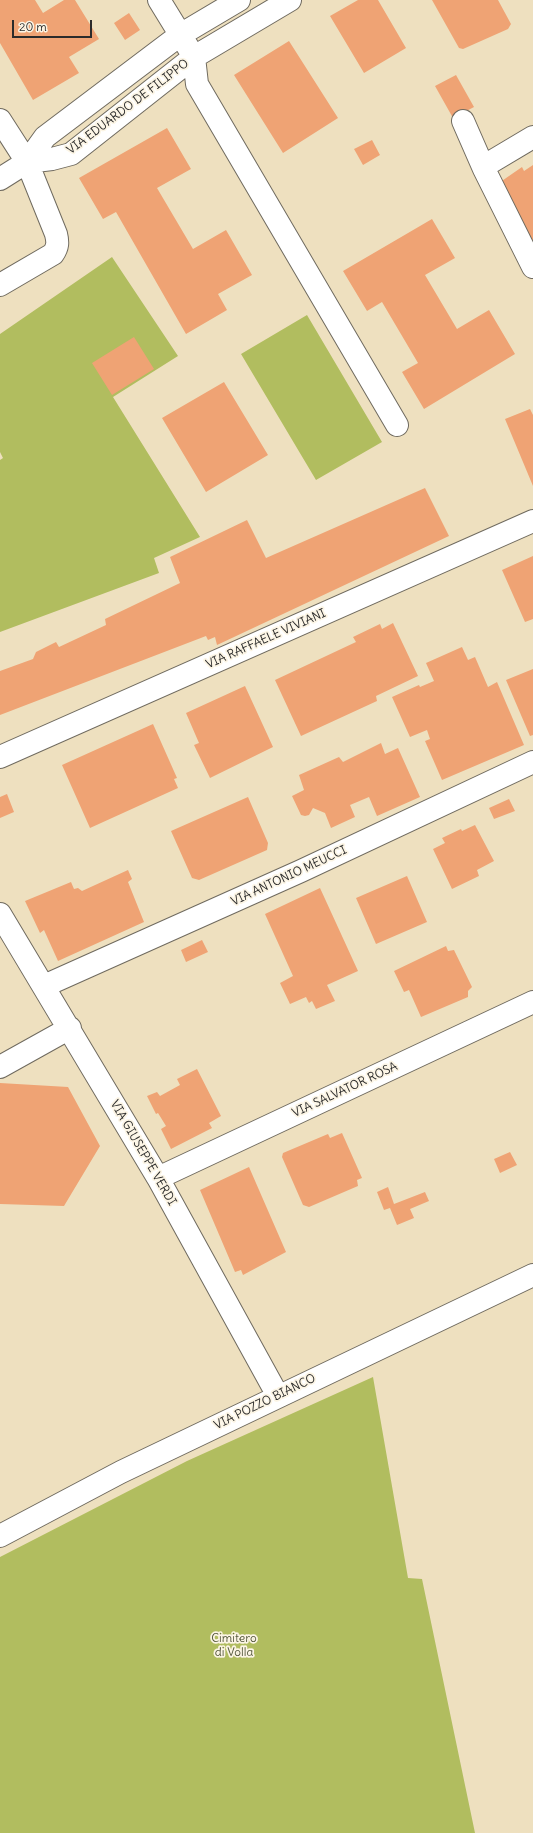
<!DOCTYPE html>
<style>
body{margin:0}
#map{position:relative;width:533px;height:1833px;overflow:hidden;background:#eee0bf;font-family:Delius,sans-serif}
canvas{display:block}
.scale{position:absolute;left:12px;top:20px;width:80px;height:18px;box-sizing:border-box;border:2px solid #2b2b2b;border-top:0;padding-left:5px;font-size:12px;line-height:14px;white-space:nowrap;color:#2b2b2b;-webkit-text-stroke:3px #fcf5e5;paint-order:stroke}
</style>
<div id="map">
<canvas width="533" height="1833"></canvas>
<div class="scale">20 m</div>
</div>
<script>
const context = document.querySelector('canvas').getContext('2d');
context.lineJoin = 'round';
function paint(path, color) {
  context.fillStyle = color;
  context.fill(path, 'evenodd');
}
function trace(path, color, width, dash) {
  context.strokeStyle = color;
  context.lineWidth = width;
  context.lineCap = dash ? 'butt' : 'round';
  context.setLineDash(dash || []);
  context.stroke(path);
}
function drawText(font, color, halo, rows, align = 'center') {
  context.font = font + ' Delius,sans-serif';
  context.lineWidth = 3.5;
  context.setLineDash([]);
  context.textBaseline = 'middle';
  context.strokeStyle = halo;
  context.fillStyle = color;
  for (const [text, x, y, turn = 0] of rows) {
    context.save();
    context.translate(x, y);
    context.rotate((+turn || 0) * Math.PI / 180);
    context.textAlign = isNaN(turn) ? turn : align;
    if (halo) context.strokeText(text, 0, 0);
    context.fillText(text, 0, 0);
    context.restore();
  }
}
paint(new Path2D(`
 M112,257l66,99 -65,41 87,140 -46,21 5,15 -159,59v-172l3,-2 -3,-6v-118z
 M307,315l75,127 -66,38 -75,-126z
 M373,1377l35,201 14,1 53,254h-475v-276l187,-96z`), '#b1bd5f');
paint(new Path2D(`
 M0,0h35l8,13 21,-13h11l24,39 -30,18 10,16 -46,27 -33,-57z
 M358,0h20l28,48 -42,25 -34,-57z
 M432,0h66l13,24 -3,5 -45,20 -4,-1z
 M129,13l11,17 -15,10 -11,-17z
 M289,41l49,77 -55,35 -49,-78z
 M456,75l18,32 -21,11 -18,-32z
 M167,128l24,41 -34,19 36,61 33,-19 26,45 -34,19 9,16 -41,24 -70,-122 -13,7 -24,-41z
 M372,140l8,15 -17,10 -9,-16z
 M533,165v85l-4,-8 4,-1 -23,-40 -14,-16 26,-18 2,4z
 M432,219l23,39 -30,17 32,54 32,-19 26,44 -91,55 -22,-37 16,-9 -36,-61 -15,9 -24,-40z
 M134,337l20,32 -42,26 -20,-32z
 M224,382l44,73 -62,37 -44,-74z
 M530,409l3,6v71l-28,-67z
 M425,488l24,48 -232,109 -2,-8 -7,3 -2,-4 -206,79v-44l33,-12 3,-7 20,-10 3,5 47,-22 -1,-6 75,-36 -10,-26 77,-37 19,38z
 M533,556v63l-8,3 -23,-52z
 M393,623l25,53 -42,20 1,5 -76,35 -26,-56 81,-38 -3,-5 27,-13 2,5z
 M462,647l6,13 7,-3 13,30 9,-5 27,63 -82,35 -17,-39 5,-2 -3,-9 -17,7 -18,-40 27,-12 1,2 14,-6 -8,-18z
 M533,669v66l-3,1 -24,-56z
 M245,686l28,61 -63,31 -16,-33 5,-2 -13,-30z
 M153,724l24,54 -3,1 4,9 -88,40 -28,-63z
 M381,743l4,11 13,-6 22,49 -43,19 -8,-19 -19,8 5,12 -24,11 -6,-15 -12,-5 -4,7 -4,1 -4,-1 -9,-19 12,-6 -5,-15 40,-18 4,5z
 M7,794l7,18 -14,6v-21z
 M248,797l20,46 -1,7 -68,30 -7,-2 -21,-47z
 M509,799l6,12 -21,8 -5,-11z
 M475,825l19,36 -17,9 2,6 -27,13 -19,-40 12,-6 -3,-5 19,-9 1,2z
 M128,870l4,9 -4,3 16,40 -86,39 -14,-31 -4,3 -15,-32 46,-19 3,7 4,-1 4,3z
 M407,876l20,46 -51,22 -20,-46z
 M320,888l38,83 -31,14 8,16 -19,8 -4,-8 -3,2 -3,-6 -16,7 -10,-21 13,-7 -28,-62z
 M202,940l6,12 -22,10 -5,-12z
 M446,946l2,5 6,-1 18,37 -4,4v6l-47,20 -12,-27 -5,2 -10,-21z
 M197,1069l24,47 -12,7 3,5 -41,21 -10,-20 5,-3 -8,-13 -2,1 -9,-18 10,-4 3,4 20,-11 -3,-6z
 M0,1083l68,4 32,59 -36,60 -64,-2z
 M342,1133l20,45 -5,2 1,6 -49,21 -6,-2 -21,-48 1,-4 45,-19 2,4z
 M510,1152l7,13 -17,8 -6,-14z
 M249,1167l37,85 -43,23 -2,-5 -6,2 -35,-82z
 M388,1187l6,17 31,-12 4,9 -19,8 4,9 -17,7 -7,-17 -6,2 -7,-18z`), '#efa374');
const minor = new Path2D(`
 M159,0l35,57 3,27 200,341
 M0,120l27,42 29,72c2,8 2,13 -3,20l-53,31
 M463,121l21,48
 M533,137l-47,28 -2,4 49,98
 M27,162l25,-3 19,-5 123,-97 96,-57
 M0,179l27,-17 18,-25 135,-102 59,-35
 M0,757l533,-236
 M0,914l158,264 120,218
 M44,986l257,-115 232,-109
 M0,1067l70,-39
 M158,1178l375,-176
 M0,1536l121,-64 412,-197`);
trace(minor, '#6f6a5f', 24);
trace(minor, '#fff', 22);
drawText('12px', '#2b2b2b', '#fcf5e5', [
 ["VIA EDUARDO DE FILIPPO",128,107,-37],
 ["VIA RAFFAELE VIVIANI",266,639,-24],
 ["VIA ANTONIO MEUCCI",289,876,-25],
 ["VIA SALVATOR ROSA",345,1090,-25],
 ["VIA GIUSEPPE VERDI",143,1153,60],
 ["VIA POZZO BIANCO",265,1402,-26]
]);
drawText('12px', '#53573b', '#fcf5e5', [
 ["Cimitero",234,1639],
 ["di Volla",234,1653]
]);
</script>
